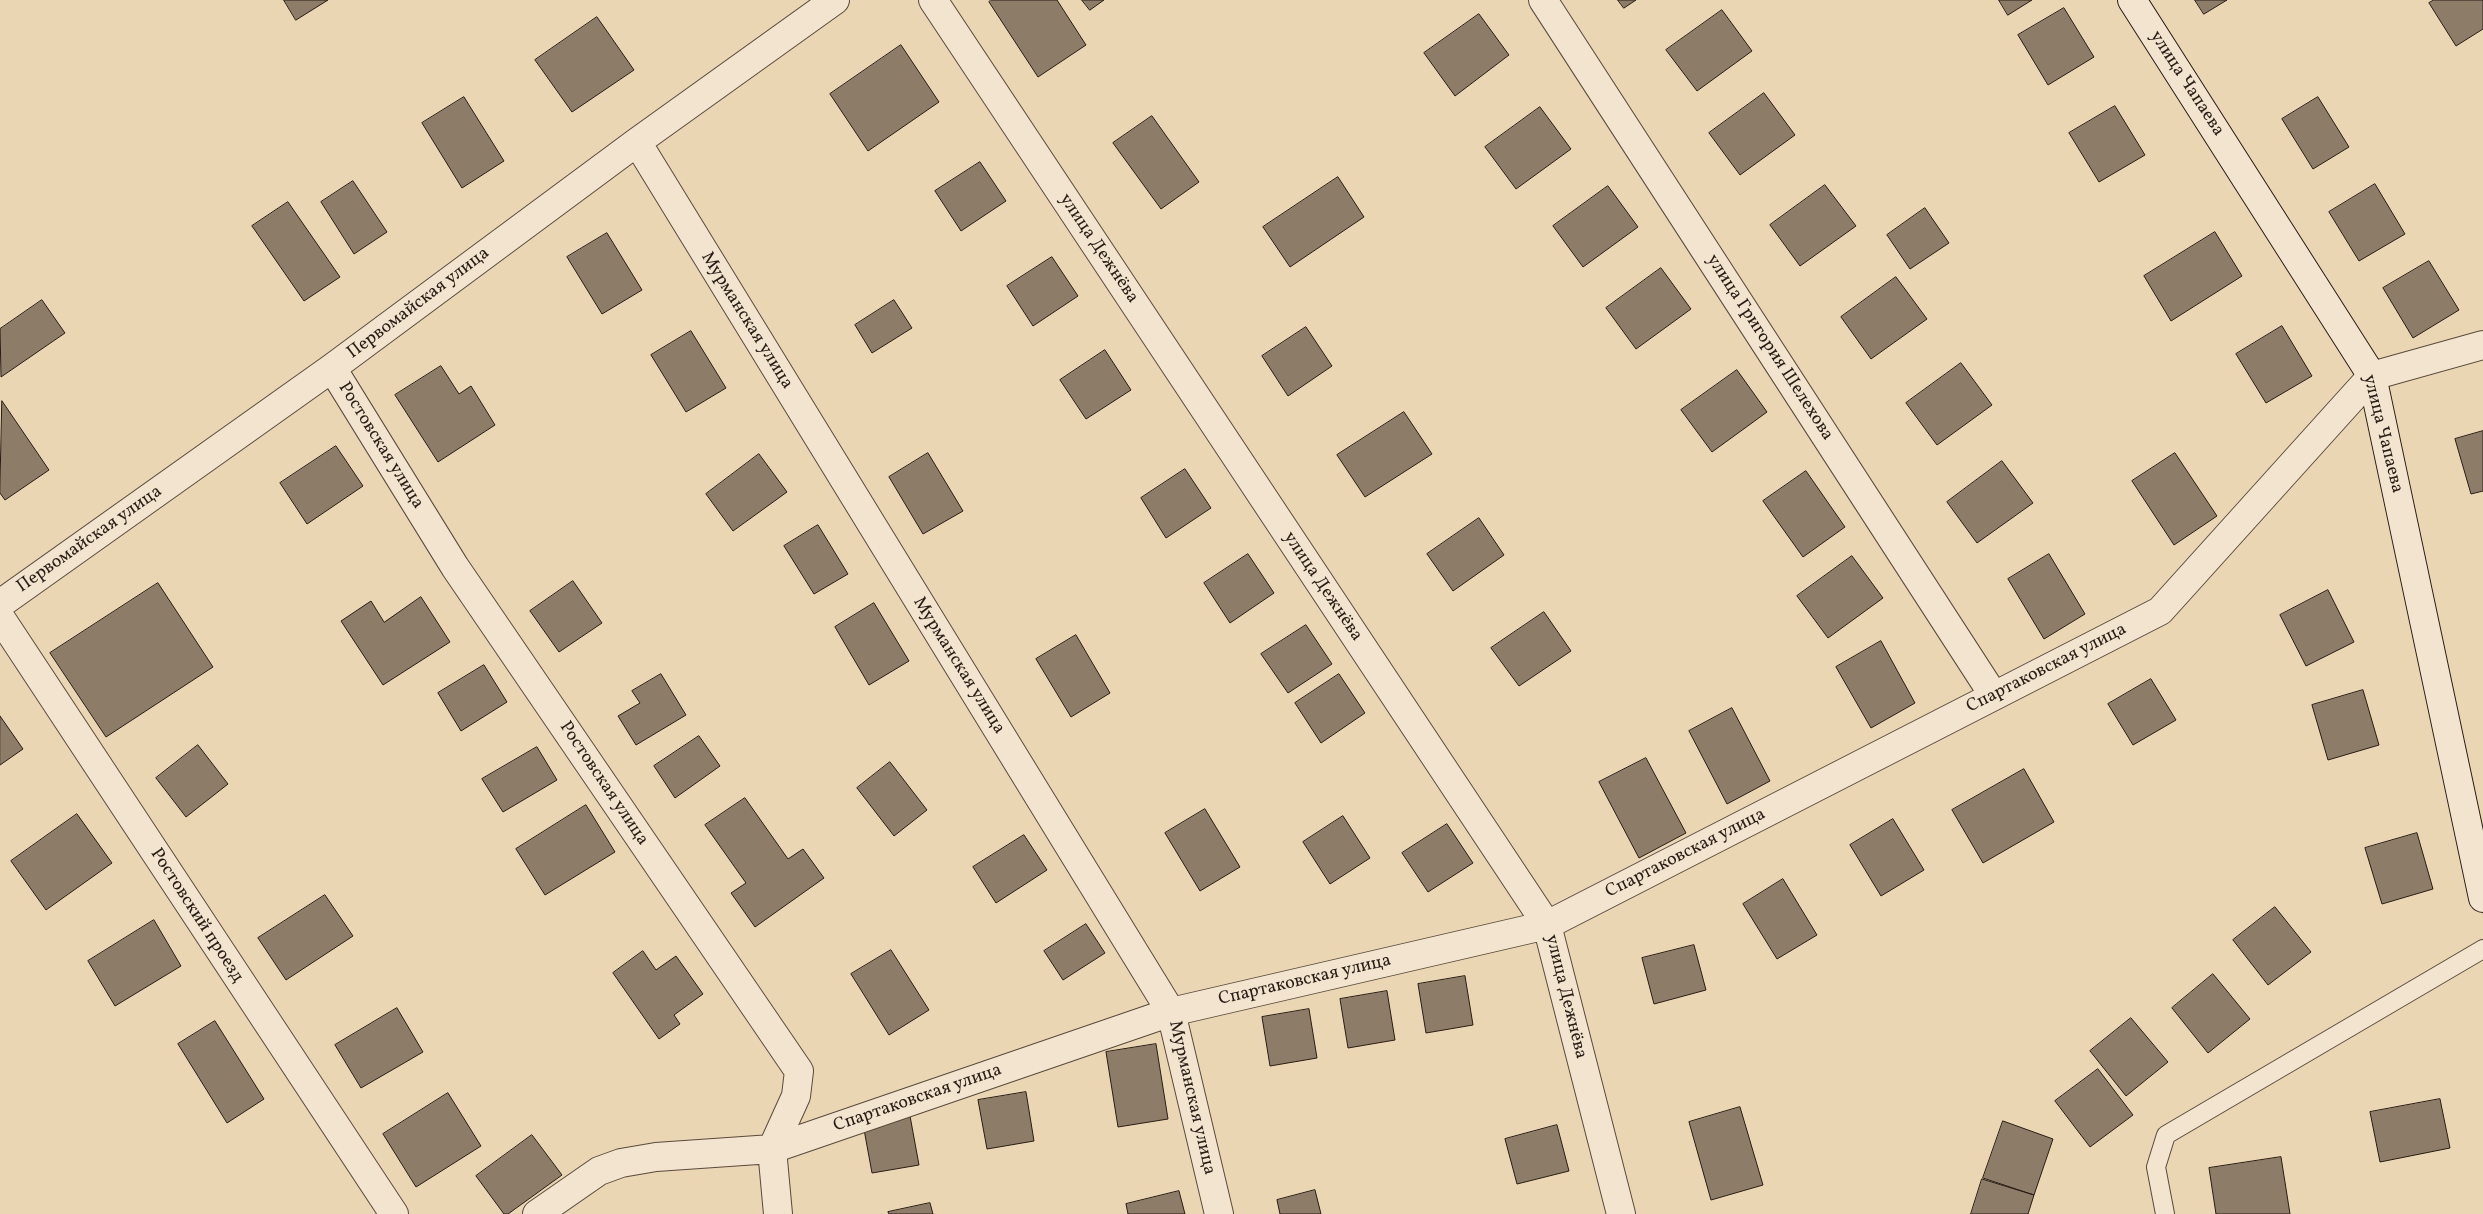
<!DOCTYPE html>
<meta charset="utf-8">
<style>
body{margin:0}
canvas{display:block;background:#ebd6b3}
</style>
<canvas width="2483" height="1214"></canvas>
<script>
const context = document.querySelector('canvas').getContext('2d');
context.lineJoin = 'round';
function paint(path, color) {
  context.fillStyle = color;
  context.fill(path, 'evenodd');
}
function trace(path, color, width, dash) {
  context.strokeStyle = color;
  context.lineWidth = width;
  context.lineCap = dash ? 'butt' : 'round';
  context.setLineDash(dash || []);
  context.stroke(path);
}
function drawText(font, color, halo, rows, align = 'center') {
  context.font = font + ' Vollkorn,serif';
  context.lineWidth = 4;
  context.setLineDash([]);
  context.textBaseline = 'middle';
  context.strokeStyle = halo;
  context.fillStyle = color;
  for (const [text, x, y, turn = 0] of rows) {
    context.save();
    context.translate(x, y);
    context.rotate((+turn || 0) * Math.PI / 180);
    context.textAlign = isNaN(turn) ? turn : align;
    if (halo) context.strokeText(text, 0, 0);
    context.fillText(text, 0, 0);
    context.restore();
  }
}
const building = new Path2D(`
 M284,0h44l-32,20z
 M991,0h66l29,45 -48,32 -49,-75z
 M1082,0h22l-14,10z
 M1618,0h18l-12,8z
 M1999,0h33l-24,15z
 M2195,0h32l-23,14z
 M2434,0h49v29l-27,17 -27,-43z
 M2064,8l30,49 -46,28 -30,-50z
 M1722,10l30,41 -55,40 -31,-41z
 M1479,14l30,41 -54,41 -31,-43z
 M597,17l37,53 -62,42 -37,-52z
 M901,45l38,57 -71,49 -38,-57z
 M1764,93l31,42 -55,40 -31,-42z
 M464,97l40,64 -42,27 -40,-65z
 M2318,97l31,50 -36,22 -31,-50z
 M2115,106l30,49 -46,27 -30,-49z
 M1540,107l31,42 -55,40 -31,-42z
 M1152,116l47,66 -38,27 -48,-66z
 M980,162l26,39 -45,30 -26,-40z
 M1338,177l26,40 -74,50 -27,-40z
 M353,181l34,51 -33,22 -33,-52z
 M2375,184l30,50 -46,27 -30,-49z
 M1825,185l31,41 -56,40 -30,-41z
 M1608,186l30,41 -55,40 -30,-41z
 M288,202l52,75 -36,24 -52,-75z
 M1925,208l24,35 -39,26 -23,-34z
 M2215,232l27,44 -71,45 -27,-45z
 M607,233l35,57 -40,24 -35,-57z
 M1052,257l26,39 -45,30 -26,-40z
 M2429,261l30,49 -46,28 -30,-50z
 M1661,268l30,41 -55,40 -30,-41z
 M1896,277l31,42 -56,40 -30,-42z
 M42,300l23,33 -64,44 -1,-48z
 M894,300l18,28 -40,25 -17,-28z
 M2282,326l30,50 -46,27 -30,-49z
 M1306,327l26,39 -44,30 -26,-40z
 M691,331l35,57 -40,24 -35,-57z
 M1105,350l26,40 -45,29 -26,-39z
 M1961,363l31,42 -55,40 -31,-42z
 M441,366l18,28 12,-8 24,39 -57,37 -43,-67z
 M1737,370l30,42 -55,40 -31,-42z
 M2,401l47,69 -44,30 -5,-7z
 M1404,412l28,42 -67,43 -28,-42z
 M2483,431v60l-12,3 -16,-55z
 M336,446l27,40 -56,38 -27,-41z
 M928,453l35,58 -40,23 -34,-57z
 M2175,453l42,63 -43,29 -42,-64z
 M759,454l28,38 -54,39 -27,-37z
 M2002,461l31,42 -56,40 -30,-41z
 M1185,469l26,39 -45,30 -25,-40z
 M1806,471l39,56 -42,30 -40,-56z
 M1479,518l25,37 -51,36 -26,-37z
 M818,525l30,49 -34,20 -30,-48z
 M1248,554l26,39 -44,30 -26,-40z
 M2049,554l36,60 -41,25 -36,-60z
 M1852,556l31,42 -55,40 -31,-42z
 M573,581l29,42 -43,29 -29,-41z
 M158,583l55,84 -107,70 -56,-84z
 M2328,590l26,52 -48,24 -26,-51z
 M421,597l29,45 -67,43 -42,-64 30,-20 13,21z
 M874,603l35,58 -40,24 -34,-58z
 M1544,612l27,39 -52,35 -28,-38z
 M1306,625l26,39 -44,29 -27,-39z
 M1076,635l34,58 -39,24 -35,-58z
 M1881,641l34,62 -44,25 -35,-61z
 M484,665l23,37 -46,29 -23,-38z
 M661,674l25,41 -50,30 -18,-29 22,-13 -8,-12z
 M1339,674l26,39 -44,30 -26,-40z
 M2151,679l25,41 -43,25 -25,-41z
 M2363,690l16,55 -51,15 -16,-55z
 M1732,708l38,73 -43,23 -38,-73z
 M0,716l23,33 -23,16z
 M699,736l21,30 -45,32 -21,-32z
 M198,745l30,39 -42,33 -30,-39z
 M537,747l20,33 -54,32 -21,-33z
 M1646,758l40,75 -47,25 -40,-76z
 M890,762l37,48 -33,26 -37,-48z
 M2024,769l30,53 -71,41 -31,-53z
 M745,798l43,61 15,-10 21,29 -69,49 -24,-34 15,-10 -41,-58z
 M586,805l29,47 -70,43 -29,-46z
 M1205,809l35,58 -40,24 -35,-58z
 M77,814l35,49 -66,47 -35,-49z
 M1343,816l27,42 -40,26 -27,-42z
 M1893,819l31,51 -43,26 -31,-51z
 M1447,824l26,39 -45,29 -26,-39z
 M2417,833l16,56 -51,15 -17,-56z
 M1024,835l23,35 -51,33 -23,-36z
 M1783,879l34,56 -40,24 -34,-55z
 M325,895l28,41 -67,44 -28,-42z
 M2275,907l36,45 -43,33 -35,-45z
 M154,920l27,46 -66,40 -27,-45z
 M1086,924l19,29 -42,27 -19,-29z
 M1694,945l12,45 -52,14 -12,-46z
 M891,950l38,60 -40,25 -38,-61z
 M643,951l13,19 20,-14 27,38 -29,21 6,9 -21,15 -46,-66z
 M2213,974l37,45 -42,34 -36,-45z
 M1465,976l8,49 -47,8 -8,-49z
 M1387,991l8,49 -47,8 -8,-49z
 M397,1008l26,44 -62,36 -26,-43z
 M1309,1009l8,49 -47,8 -8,-49z
 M2131,1018l37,44 -42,34 -36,-45z
 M215,1021l49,78 -37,24 -49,-79z
 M1156,1044l12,75 -50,8 -12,-75z
 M2098,1069l35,46 -43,32 -35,-46z
 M1026,1092l8,49 -47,8 -9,-49z
 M448,1093l33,53 -65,41 -33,-53z
 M2440,1099l10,49 -70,14 -10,-50z
 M1740,1107l23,78 -52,15 -22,-78z
 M910,1116l9,49 -47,8 -9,-49z
 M2003,1121l50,18 -19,56 -51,-17z
 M1557,1125l12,46 -52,13 -12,-45z
 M532,1135l30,40 -54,39h-4l-28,-38z
 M2281,1157l9,57h-74l-7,-46z
 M1982,1179l52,16 -6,19h-57z
 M1315,1190l6,24h-41l-3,-14z
 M1179,1191l6,23h-57l-2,-10z
 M930,1203l3,11h-44l-1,-2z`);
paint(building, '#8d7d68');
trace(building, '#281c16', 1);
const lane = new Path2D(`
 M2165,1214l-9,-47 10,-32 317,-186`);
const street = new Path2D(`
 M933,0l614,925 74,289
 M1543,0l451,696
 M637,142l534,870 48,202
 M332,368l123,199 344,504 -3,25 -24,53 6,65
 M0,604l332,-236 305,-226 198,-142
 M0,617l394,597
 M537,1214l62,-43 22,-8 35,-6 116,-8 399,-137 376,-87 613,-314 212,-235 111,-31`);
const secondary = new Path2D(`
 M2132,0l240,376 111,522`);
trace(lane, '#594a3d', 20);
trace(street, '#594a3d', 30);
trace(secondary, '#281c16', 30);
trace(lane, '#f2e4ce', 18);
trace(street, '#f2e4ce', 28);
trace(secondary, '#f2e4ce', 28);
drawText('18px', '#281c16', '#f2e4ce', [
 ["улица Чапаева",2186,84,57],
 ["улица Дежнёва",1098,249,56],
 ["Первомайская улица",419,304,-37],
 ["Мурманская улица",746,321,58],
 ["улица Григория Шелехова",1769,348,57],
 ["улица Чапаева",2382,434,76],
 ["Ростовская улица",380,446,58],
 ["Первомайская улица",90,540,-35],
 ["улица Дежнёва",1322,587,56],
 ["Мурманская улица",958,666,58],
 ["Спартаковская улица",2047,669,-27],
 ["Ростовская улица",603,784,56],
 ["Спартаковская улица",1686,854,-27],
 ["Ростовский проезд",196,916,57],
 ["Спартаковская улица",1305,981,-13],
 ["улица Дежнёва",1565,997,76],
 ["Мурманская улица",1191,1098,77],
 ["Спартаковская улица",918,1099,-19]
]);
</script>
